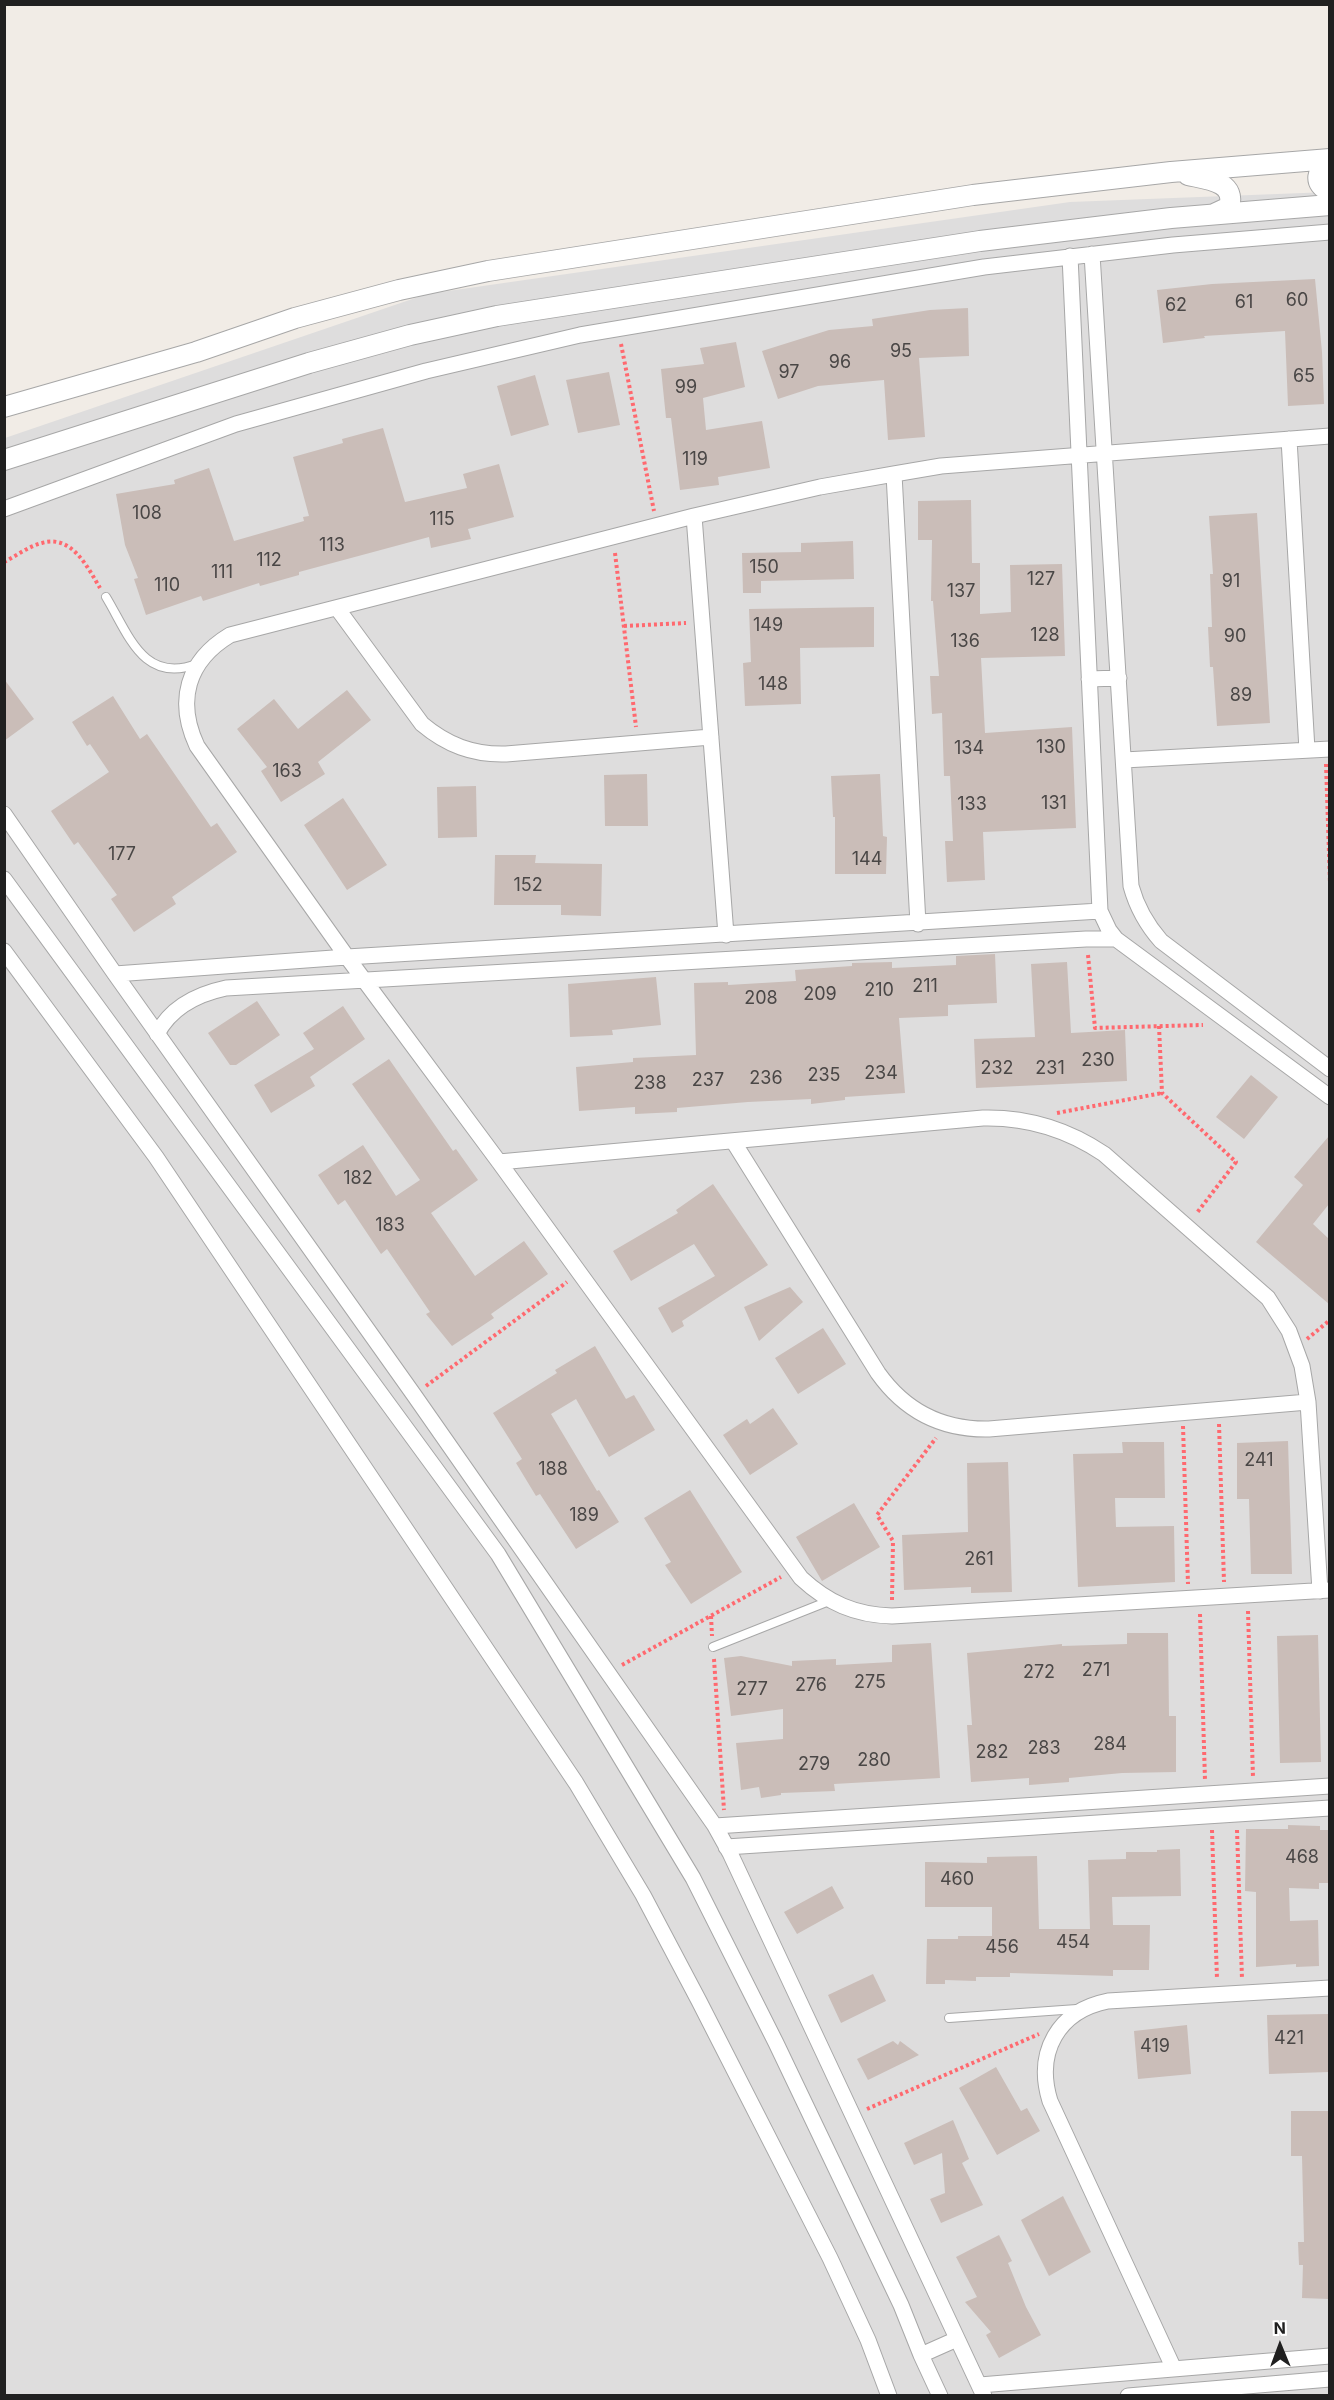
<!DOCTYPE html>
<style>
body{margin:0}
#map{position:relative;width:1334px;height:2400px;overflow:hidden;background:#f1ece6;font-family:Inter,sans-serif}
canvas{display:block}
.frame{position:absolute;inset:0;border:6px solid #202020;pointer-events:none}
.north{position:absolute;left:1250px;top:2316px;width:60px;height:60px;-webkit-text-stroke:4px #fff;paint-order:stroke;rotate:359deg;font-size:16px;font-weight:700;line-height:24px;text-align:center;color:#202020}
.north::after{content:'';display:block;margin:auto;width:21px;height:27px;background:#202020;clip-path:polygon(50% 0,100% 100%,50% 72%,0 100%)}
</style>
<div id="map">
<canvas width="1334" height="2400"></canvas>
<div class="frame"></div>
<div class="north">N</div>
</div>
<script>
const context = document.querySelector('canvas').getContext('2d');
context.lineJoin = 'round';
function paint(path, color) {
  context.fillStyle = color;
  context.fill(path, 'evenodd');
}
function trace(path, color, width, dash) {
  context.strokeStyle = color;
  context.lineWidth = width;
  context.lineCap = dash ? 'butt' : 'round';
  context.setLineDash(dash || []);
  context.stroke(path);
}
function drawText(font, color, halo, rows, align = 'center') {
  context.font = font + ' Inter,sans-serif';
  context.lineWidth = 4.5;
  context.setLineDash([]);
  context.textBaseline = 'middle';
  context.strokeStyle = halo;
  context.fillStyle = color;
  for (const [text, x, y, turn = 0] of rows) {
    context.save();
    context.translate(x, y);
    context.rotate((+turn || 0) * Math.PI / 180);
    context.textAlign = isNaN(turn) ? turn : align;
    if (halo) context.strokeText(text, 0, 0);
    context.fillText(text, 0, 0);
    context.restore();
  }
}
paint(new Path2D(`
 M1329,192v2203h-1324v-1957l422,-144 643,-92z`), '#dedddd');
paint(new Path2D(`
 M1315,279l7,73 2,52 -36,2 -3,-75 -81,5 1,2 -42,5 -6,-53 55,-6z
 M968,308l1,48 -50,2 6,79 -37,3 -4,-60 -66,6 -40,13 -16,-48 67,-21 44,-4 -1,-7 58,-9z
 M736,342l9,45 -42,11 3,32 56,-9 8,47 -52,9 1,8 -39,5 -9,-72h-5l-5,-49 43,-5 -4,-16z
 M609,372l11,53 -42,8 -12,-53z
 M535,375l14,50 -38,11 -14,-50z
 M383,428l22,74 62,-14 -4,-14 36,-10 15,53 -46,12 3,10 -40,9 -2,-11 -130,35v3l-39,11 -1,-3 -56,18 -2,-5 -55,19 -12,-36 4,-1 -13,-33 -9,-51 59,-10 -1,-4 35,-12 25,73 70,-20 -1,-4 6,-1 -16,-59 50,-14 -1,-4z
 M971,500l1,63h8v51l31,-2 -1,-47 52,-1 3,92 -84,2 4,75 87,-6 4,101 -93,4 2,48 -38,2 -2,-41h8l-3,-65h-6l-2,-63 -10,1 -2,-38h9l-6,-75h-2l1,-61h-14v-39z
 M1257,513l13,210 -53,3 -4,-59h-3l-2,-40h4l-2,-53h3l-4,-58z
 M853,541l1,38 -93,2v12h-18l-1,-40 59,-1v-9z
 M874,607v40l-74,1 1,56 -56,2 -2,-43 8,-1 -2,-53z
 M4,679l30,40 -30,22z
 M347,690l24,30 -53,42 7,12 -44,28 -20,-31 6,-4 -30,-38 37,-30 24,30z
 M113,696l27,43 7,-5 64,93 6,-4 20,29 -65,45 4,7 -42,28 -23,-33 6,-4 -39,-53 -4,3 -23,-34 58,-39 -19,-28 -3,2 -15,-24z
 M647,774l1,52h-43l-1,-51z
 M880,774l3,62 4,1 -1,37h-51v-57h-2l-2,-41z
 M476,786l1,51 -39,1 -1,-51z
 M343,798l44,67 -40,25 -43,-65z
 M495,855h41l-1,8 67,1 -1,52 -40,-1v-10h-67z
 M995,954l2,49 -49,2v11l-49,2 6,75 -60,4v3l-34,4v-5l-63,3 -71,6v4l-42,2v-7l-56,4 -3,-44 57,-5v-4l63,-3 -2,-72 34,-1v3l68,-4 -1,-11 57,-4v-3l40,-1v6l64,-3v-9z
 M1067,962l4,71 54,-3 2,51 -151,7 -2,-49 61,-2 -4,-73z
 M656,977l5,48 -49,5 1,5 -43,2 -2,-53z
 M257,1001l23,34 -44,30h-6l-22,-32z
 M343,1006l22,33 -55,38 5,9 -44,27 -17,-28 60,-36 -11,-16z
 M389,1059l64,92 3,-2 22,31 -47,33 44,63 49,-35 24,33 -57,40 3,4 -42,28 -26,-32 4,-2 -43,-63 -6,5 -36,-54 -7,5 -20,-30 45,-30 33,51 24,-16 -68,-96z
 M1251,1075l27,22 -34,42 -28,-22z
 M1329,1136v68l-16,20 16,15v65l-73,-62 47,-57 -9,-8z
 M713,1184l55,81 -86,56 2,5 -12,7 -14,-25 57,-32 -21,-32 -63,37 -18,-30 65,-38 -2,-3z
 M790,1287l13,15 -44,39 -15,-34z
 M823,1328l23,36 -48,30 -23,-36z
 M595,1346l31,53 8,-4 21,35 -46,27 -33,-58 -25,15 46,77 2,-1 20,32 -43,27 -36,-55 -4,2 -20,-33 6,-4 -29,-46 64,-40 -2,-3z
 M773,1408l25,36 -48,31 -27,-40 24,-16 3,5z
 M1288,1441l4,133h-41l-2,-75h-12v-56z
 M1122,1442h42l1,56h-50l1,29 58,-1 1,56 -97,5 -5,-133 50,-1z
 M1008,1462l4,130 -41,1v-6l-67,3 -2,-55 66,-3 -1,-69z
 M690,1490l52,82 -51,32 -26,-39 6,-3 -27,-44z
 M854,1503l26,44 -58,34 -26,-44z
 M1127,1633h41l1,83h7v56l-54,1 -53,5v4l-40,3v-7l-58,4 -4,-57h5l-5,-72 95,-9v2l65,-2z
 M1318,1635l3,127 -41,1 -3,-127z
 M931,1643l9,135 -106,6 1,7 -54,2v2l-20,3 -2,-11 -18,3 -5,-47 47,-4v-30l-52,7 -7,-58 17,-2 51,10v-5l44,-2v6l56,-3v-17z
 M1288,1825l32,1v4h9v53h-10v6l-30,-1 1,33 28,-1 1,46 -23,1v-3l-40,3v-75l-11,-1 1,-62h42z
 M1180,1849l1,47 -69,1 1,28h37l-1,45h-36v6l-103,-3v4h-34v4l-31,-1v4h-19l1,-45h31v-3h34v-29h-67v-45l62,1v-6l50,-1 2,73h51l-2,-69 38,-1v-7h31v-2z
 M832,1886l12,22 -47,26 -13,-22z
 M873,1974l13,27 -45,22 -13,-28z
 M1328,2014l1,58 -60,2 -2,-59z
 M1187,2025l4,49 -53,5 -4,-48z
 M893,2041l5,4 2,-4 19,14 -51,25 -11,-21z
 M996,2067l25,44 6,-3 13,23 -43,24 -38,-67z
 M1291,2111h38v188l-27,-1 1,-33h-4l-1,-23h6l-2,-86h-11z
 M953,2120l16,39 -7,4 21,42 -42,18 -11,-24 15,-6 -3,-40 -28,12 -10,-22z
 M1063,2196l28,56 -42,24 -28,-56z
 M999,2235l13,26 -4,2 18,44 15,28 -42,23 -13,-23 5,-3 -26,-30 12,-5 -21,-40z`), '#cabdb8');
const service = new Path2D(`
 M106,597c23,38 37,87 91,67
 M713,1647l116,-46
 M949,2018l128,-9`);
const minor = new Path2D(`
 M1092,254l39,632c6,22 15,38 30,55l169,128
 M1070,256l30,655 9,19 7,9 214,158
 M1330,436l-389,30 -47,8 -74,13 -126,29 -464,119c-43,26 -54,66 -33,111l150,211 152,205 302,416c27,25 54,37 91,38l438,-26
 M1289,439l18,311
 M894,474l24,450
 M4,509l232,-85 190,-53 154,-36 404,-68 189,-22 157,-13
 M694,516l32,419
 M337,608l85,116c25,21 51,31 84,30l205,-17
 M1089,679l30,-1
 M1124,760l206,-11
 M4,814l111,160 299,421 301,431 15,27 254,543
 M4,879l494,675 195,324 83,165 125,262 20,50 19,41
 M4,951l152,206 420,626 67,112 56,106 131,257 38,82 21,56
 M115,974l232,-17 753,-46
 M157,1034c14,-27 41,-40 69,-46l860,-49h30
 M733,1141l145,232c27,38 64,57 111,56l319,-27
 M499,1162l484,-44c44,-1 84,11 121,36l164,144 21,33 13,35 6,36 12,189
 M715,1826l615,-40
 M726,1847l604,-39
 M921,2355l36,-16
 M1174,2369l-124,-268c-15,-49 8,-90 58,-100l222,-13
 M980,2385l350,-29
 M1128,2396l202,-17`);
const tertiary = new Path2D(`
 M1330,160c-13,10 -18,23 0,32
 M1188,175c17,4 49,6 41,32l-15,7
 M4,407l192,-55 99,-34 104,-28 89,-19 485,-76 198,-23 159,-13
 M4,460l305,-97 101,-28 87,-19 483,-75 191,-23 159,-13`);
trace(service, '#a7a7a7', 10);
trace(minor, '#a7a7a7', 17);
trace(tertiary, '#a7a7a7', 22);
trace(new Path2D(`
 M621,344l33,167
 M615,553l21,174
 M4,562c12,-6 25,-16 38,-19 30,-9 46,25 58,45
 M624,626l62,-3
 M1326,764l4,119
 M1088,955l7,73 108,-3
 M1159,1026l3,67 74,69 -40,52
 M1057,1113l105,-20
 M1307,1339l23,-19
 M426,1386l141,-104
 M1219,1424l5,158
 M1183,1426l5,158
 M892,1600l1,-59 -16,-26 59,-77
 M1248,1611l5,166
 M1200,1614l5,166
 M711,1616l1,20
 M714,1659l10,151
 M622,1665l159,-88
 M1212,1830l5,149
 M1237,1830l5,149
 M867,2109l172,-75`), '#ff696f', 4, [3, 3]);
trace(service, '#fff', 8);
trace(minor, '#fff', 15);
trace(tertiary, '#fff', 20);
drawText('18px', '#4a4746', null, [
 ["60",1297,301],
 ["61",1244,303],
 ["62",1176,306],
 ["95",901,352],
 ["96",840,363],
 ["97",789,373],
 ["65",1304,377],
 ["99",686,388],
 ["119",695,460],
 ["108",147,514],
 ["115",442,520],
 ["113",332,546],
 ["112",269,561],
 ["150",764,568],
 ["111",222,573],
 ["127",1041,580],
 ["91",1231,582],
 ["110",167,586],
 ["137",961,592],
 ["149",768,626],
 ["128",1045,636],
 ["90",1235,637],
 ["136",965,642],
 ["148",773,685],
 ["89",1241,696],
 ["130",1051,748],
 ["134",969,749],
 ["163",287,772],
 ["131",1054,804],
 ["133",972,805],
 ["177",122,855],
 ["144",867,860],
 ["152",528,886],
 ["211",925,987],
 ["210",879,991],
 ["209",820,995],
 ["208",761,999],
 ["230",1098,1061],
 ["232",997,1069],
 ["231",1050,1069],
 ["234",881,1074],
 ["235",824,1076],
 ["236",766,1079],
 ["237",708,1081],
 ["238",650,1084],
 ["182",358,1179],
 ["183",390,1226],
 ["241",1259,1461],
 ["188",553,1470],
 ["189",584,1516],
 ["261",979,1560],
 ["271",1096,1671],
 ["272",1039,1673],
 ["275",870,1683],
 ["276",811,1686],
 ["277",752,1690],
 ["284",1110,1745],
 ["283",1044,1749],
 ["282",992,1753],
 ["280",874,1761],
 ["279",814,1765],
 ["468",1302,1858],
 ["460",957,1880],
 ["454",1073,1943],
 ["456",1002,1948],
 ["421",1289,2039],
 ["419",1155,2047]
]);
</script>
